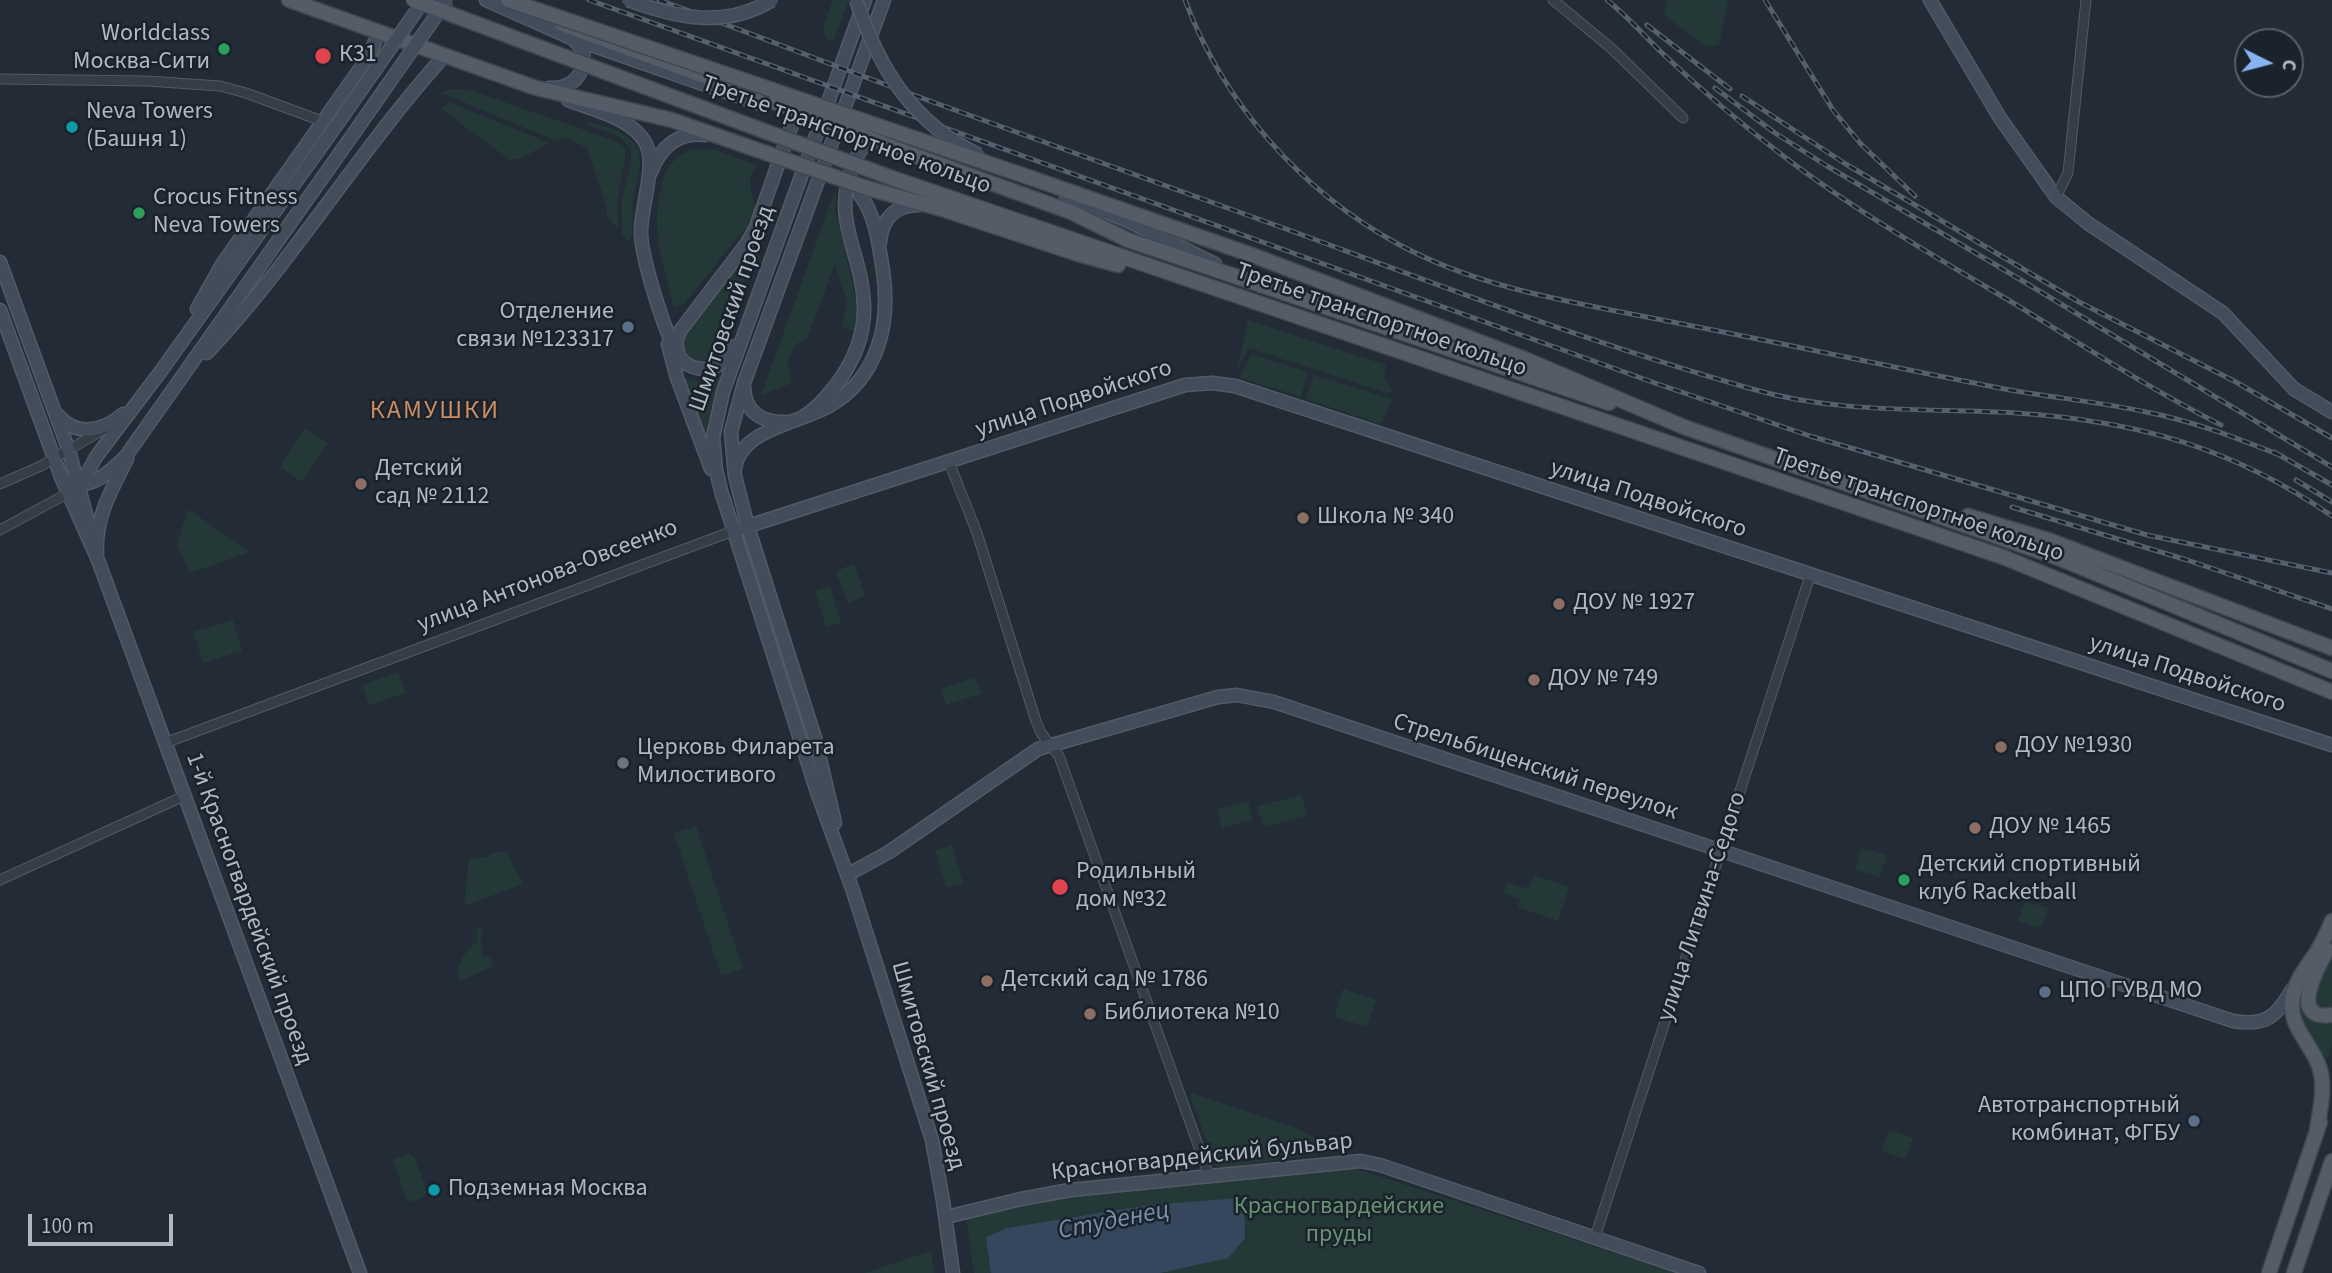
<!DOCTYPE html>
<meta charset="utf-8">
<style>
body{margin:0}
#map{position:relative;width:2332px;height:1273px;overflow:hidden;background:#222b36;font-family:"Source Sans 3",sans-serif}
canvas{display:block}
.north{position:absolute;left:2234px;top:28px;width:70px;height:70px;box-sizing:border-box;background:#1a222b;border:2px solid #565e68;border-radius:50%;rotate:96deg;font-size:19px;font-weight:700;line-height:28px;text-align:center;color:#afb8c3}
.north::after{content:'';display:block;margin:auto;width:24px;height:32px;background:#87b3f1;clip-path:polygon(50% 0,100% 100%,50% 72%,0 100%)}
.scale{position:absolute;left:28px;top:1214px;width:145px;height:32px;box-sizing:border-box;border:4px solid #afb8c3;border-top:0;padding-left:9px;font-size:21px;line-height:24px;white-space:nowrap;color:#afb8c3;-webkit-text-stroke:5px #1a222b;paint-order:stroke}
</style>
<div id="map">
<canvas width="2332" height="1273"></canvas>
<div class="north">С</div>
<div class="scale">100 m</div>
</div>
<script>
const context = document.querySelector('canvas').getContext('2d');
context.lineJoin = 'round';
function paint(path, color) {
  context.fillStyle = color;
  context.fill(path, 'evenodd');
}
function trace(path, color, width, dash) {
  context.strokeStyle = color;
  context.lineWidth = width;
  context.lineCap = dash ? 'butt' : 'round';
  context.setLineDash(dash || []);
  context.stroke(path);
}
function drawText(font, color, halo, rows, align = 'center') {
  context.font = font + ' "Source Sans 3",sans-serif';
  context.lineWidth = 5;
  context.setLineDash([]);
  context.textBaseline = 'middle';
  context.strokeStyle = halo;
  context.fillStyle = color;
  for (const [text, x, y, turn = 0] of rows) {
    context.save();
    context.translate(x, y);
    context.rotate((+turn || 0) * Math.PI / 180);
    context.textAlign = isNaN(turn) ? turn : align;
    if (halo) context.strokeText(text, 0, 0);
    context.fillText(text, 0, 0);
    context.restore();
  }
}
paint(new Path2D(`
 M833,0h16l-16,42 -7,-3 -3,-12z
 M1667,0h61l-9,45 -12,2 -43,-32z
 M451,89l19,1 146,51 8,6 2,5 -9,50 1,27 -12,-14 1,-7 -20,-60 -24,-11 -7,4 -114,-48z
 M449,102l100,41 -29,16 -10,1 -69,-51z
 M586,121c23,7 57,13 54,44 -1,11 -6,22 -7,33 -2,14 2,30 -3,44l-8,-7c0,-12 -1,-24 0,-36 3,-17 12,-35 8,-52l-12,-11 -33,-12z
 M693,149h20l44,16c-12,14 -5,28 -1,45l-9,16 -63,78 -10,3c-11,-42 -25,-80 -12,-123 6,-19 12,-28 31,-35z
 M834,193l3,2 -2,14 22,94 -3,28 -12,-5 5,-24 -12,-38 -28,75 -11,5 -9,17 5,22 -31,12z
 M748,249l12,7 -16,27 -22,68c-15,12 -28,15 -40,-2v-9l5,-10z
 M1248,320l138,45 -2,14 9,11 -4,4 -140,-46 -12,22z
 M1251,354l57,18 -7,25 -61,-19z
 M1314,375l78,24 -8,21 -4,4 -74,-25z
 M722,376l-10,28 -7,29 -23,-56 20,5z
 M305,428l23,15 -26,39 -22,-15z
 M188,509l62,43 -60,21 -13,-29z
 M851,564l4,2 10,30 -17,7 -12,-31z
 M830,586l11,37 -15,4 -11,-36z
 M233,620l9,31 -39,12 -10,-31z
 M398,672l8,21 -37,12 -7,-20z
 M975,677l6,17 -35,11 -5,-16z
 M1302,795l5,21 -44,11 -6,-21z
 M1248,801l5,19 -31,8 -5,-19z
 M696,826l47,143 -22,7 -47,-143z
 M952,845l11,38 -17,5 -11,-38z
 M1861,848l26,7 -7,22 -25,-7z
 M497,851l10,2 16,31 -59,22 5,-47 17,-2z
 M1534,875l35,12 -11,34 -40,-14 2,-8 -17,-6 4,-11 22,7z
 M2025,901l23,7 -7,20 -23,-7z
 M480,926l3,9 -3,4 3,7 -1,10 8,1 4,9 -34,15 -3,-4c2,-20 8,-23 20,-36l-1,-11z
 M2332,955v55l-6,2 -13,-8 1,-22z
 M1343,989l33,11 -9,27 -33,-10z
 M2300,992c2,19 12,32 32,31v21l-4,14h-3c-3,-9 -12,-14 -17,-22 -10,-14 -11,-27 -8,-44z
 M1192,1093l104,35 44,23 -120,17 -5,-3 -25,-70z
 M1889,1130l24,8 -7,21 -24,-8z
 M409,1153l5,3 13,36 -3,5 -13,5 -5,-3 -13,-39z
 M1345,1168l18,3 314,102h-703l-8,-55 111,-23z
 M931,1251l3,22h-70z`), '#243838');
paint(new Path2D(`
 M1240,1198l4,4 1,36 -17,20 -68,15h-169l-5,-36 21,-9 143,-23z`), '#36475d');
const street = new Path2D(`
 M1553,0l58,48 72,70
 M0,79l147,2 73,5 26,7 76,28
 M2056,197l12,-24 18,-173
 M949,462l28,71 59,188 5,12 18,23 148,414 4,6
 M0,484l41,-18 65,-38
 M0,530l72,-39
 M165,743l568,-212
 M0,880l184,-84
 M1595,1237l215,-661`);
const secondary = new Path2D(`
 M486,0l85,38 189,66
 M865,0l-142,392 -10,45 3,33 5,21 96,301 36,99 79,249 11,61 10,72
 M1930,0l70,118 56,79 33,27 134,89 71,76 38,23
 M548,88c25,1 38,-13 35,-38l-9,-10
 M568,100c25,10 65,18 78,44 11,23 -6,64 -5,90 1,24 26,111 42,127 5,5 12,7 19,8 17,1 25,-11 33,-23
 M651,172c9,-24 27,-41 54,-37
 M1066,197l60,23 89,44
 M880,242c2,-24 15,-37 40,-37
 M0,262l69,189 21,78
 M197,309l26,-46 146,-207 10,-24
 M0,310l61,167 37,83 262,713
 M668,344l9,34 34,91
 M207,353c87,-93 153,-204 238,-298
 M678,353l-2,-11 4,-11 67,-88 9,-16 39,-111v-13
 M744,386c0,27 19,37 43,36
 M59,416c17,21 45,15 64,-2
 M801,418c15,-8 25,-21 35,-33 18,-24 29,-50 28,-80 -2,-55 -34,-84 -10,-142 5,-12 11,-22 23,-28
 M735,469c5,-40 65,-46 94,-63 49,-28 62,-82 54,-135 -4,-24 -7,-56 -23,-76
 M62,477c23,19 47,-4 64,-21l228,-323
 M79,488l17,-31 65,-86 177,-248
 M733,531l452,-146 27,-2 23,3 1097,359
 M97,554c-2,-37 14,-63 30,-95
 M835,823l-20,-85 -67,-211 -13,-51 -4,-44 13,-49 140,-383
 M847,875l42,-23 149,-103 180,-52 19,-2 37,7 959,319c36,6 43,-6 61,-34
 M946,1217l75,-18 49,-9 291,-29 19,4 319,108`);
const primary = new Path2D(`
 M289,0l247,88 136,32 74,26
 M562,24l213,78
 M608,73l159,59
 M900,150l171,62 57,28 481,163
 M892,178l1111,379 329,135
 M1034,179l218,76 275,105 157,67 377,132 271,112
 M867,188l75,21 136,45 40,11
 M1968,516l83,25 281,107
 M2327,950c-9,17 -40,71 5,65
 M2317,1130c3,-20 9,-44 2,-64 -10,-27 -34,-41 -25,-74 4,-16 15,-28 24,-42 5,-9 10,-19 14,-29
 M2269,1273l51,-151
 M2294,1273l38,-112`);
trace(street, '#525b64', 11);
trace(secondary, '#525b64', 15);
trace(primary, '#3e4650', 17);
trace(street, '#353d47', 9);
trace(secondary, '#434c5a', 12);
trace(primary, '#535c67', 14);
const rail = new Path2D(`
 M589,0l1063,382 158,54 337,99 185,38
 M659,0c94,34 188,71 282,105 120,43 239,86 359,129 149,55 299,112 452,155 86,25 176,19 264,24 120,8 216,34 316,103
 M1185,0c39,104 116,191 213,244 82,45 179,59 269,77 115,22 228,47 343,69 45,8 91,12 136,22 47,9 91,26 136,44
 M1607,0c20,16 36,34 54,52 38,36 79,71 121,103 72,55 150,100 228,146 69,42 138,87 211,124
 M1765,0l68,110 28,34 54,52
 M1647,25l83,64
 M1715,88l60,45 52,33 169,99 336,202
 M1742,96l102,67 235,139 157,80 96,56
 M2274,452l58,33
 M2296,480l36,22
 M2012,507l175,53 145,49`);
trace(rail, '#57616e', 5);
trace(rail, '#1a222b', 2.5, [8]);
const secondaryBridge = new Path2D(`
 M628,0c49,18 97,29 144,0
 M856,0c23,68 56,123 123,155
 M338,123l86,-123
 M354,133l93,-133`);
const primaryBridge = new Path2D(`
 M413,0l195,73
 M508,0l526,179
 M775,102l125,48
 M767,132l125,46
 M746,146l121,42`);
trace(secondaryBridge, '#525b64', 15, []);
trace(primaryBridge, '#3e4650', 17, []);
trace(secondaryBridge, '#434c5a', 12);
trace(primaryBridge, '#535c67', 14);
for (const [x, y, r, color] of [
 [224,49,7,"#2e9e5b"],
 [323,56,9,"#e0444e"],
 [72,127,7,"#0f9aa8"],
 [139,213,7,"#2e9e5b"],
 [628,327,7,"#5c6f8a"],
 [361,484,7,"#8d6e63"],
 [1303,518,7,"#8d6e63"],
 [1559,604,7,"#8d6e63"],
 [1534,680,7,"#8d6e63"],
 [2001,747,7,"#8d6e63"],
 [623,763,7,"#6b7280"],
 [1975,828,7,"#8d6e63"],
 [1904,880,7,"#2e9e5b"],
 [1060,887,9,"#e0444e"],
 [987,981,7,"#8d6e63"],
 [2045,992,7,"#5c6f8a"],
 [1090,1014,7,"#8d6e63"],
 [2194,1121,7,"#5c6f8a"],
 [434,1190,7,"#0f9aa8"]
]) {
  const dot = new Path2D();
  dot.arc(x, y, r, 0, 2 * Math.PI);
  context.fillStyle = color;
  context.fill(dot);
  trace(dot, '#1a222b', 2.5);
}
drawText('24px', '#afb8c3', '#1a222b', [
 ["Worldclass",210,35,"right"],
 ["Москва-Сити",210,63,"right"],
 ["К31",339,56],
 ["Neva Towers",86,113],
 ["(Башня 1)",86,141],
 ["Crocus Fitness",153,199],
 ["Neva Towers",153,227],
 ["Отделение",614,313,"right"],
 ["связи №123317",614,341,"right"],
 ["Детский",375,470],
 ["сад № 2112",375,498],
 ["Школа № 340",1317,518],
 ["ДОУ № 1927",1573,604],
 ["ДОУ № 749",1548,680],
 ["ДОУ №1930",2015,747],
 ["Церковь Филарета",637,749],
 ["Милостивого",637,777],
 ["ДОУ № 1465",1989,828],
 ["Детский спортивный",1918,866],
 ["клуб Racketball",1918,894],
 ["Родильный",1076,873],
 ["дом №32",1076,901],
 ["Детский сад № 1786",1001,981],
 ["ЦПО ГУВД МО",2059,992],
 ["Библиотека №10",1104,1014],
 ["Автотранспортный",2180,1107,"right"],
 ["комбинат, ФГБУ",2180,1135,"right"],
 ["Подземная Москва",448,1190]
], 'left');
drawText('24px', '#afb8c3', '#1a222b', [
 ["Третье транспортное кольцо",846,136,20],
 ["Шмитовский проезд",733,309,-71],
 ["Третье транспортное кольцо",1381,321,19],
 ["улица Подвойского",1074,400,-18],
 ["улица Подвойского",1648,500,18],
 ["Третье транспортное кольцо",1918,506,19],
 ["улица Антонова-Овсеенко",548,577,-21],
 ["улица Подвойского",2187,675,18],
 ["Стрельбищенский переулок",1535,768,18],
 ["улица Литвина-Седого",1703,907,-72],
 ["1-й Красногвардейский проезд",248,909,70],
 ["Шмитовский проезд",927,1066,74],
 ["Красногвардейский бульвар",1202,1158,-6]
]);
drawText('24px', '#689271', '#1a222b', [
 ["Красногвардейские",1339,1208],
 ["пруды",1339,1236]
]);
context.letterSpacing = '2px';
drawText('26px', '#cc8c62', '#1a222b', [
 ["КАМУШКИ",435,412]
]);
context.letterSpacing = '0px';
drawText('italic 26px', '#798faa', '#1a222b', [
 ["Студенец",1114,1222,-11]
]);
</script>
